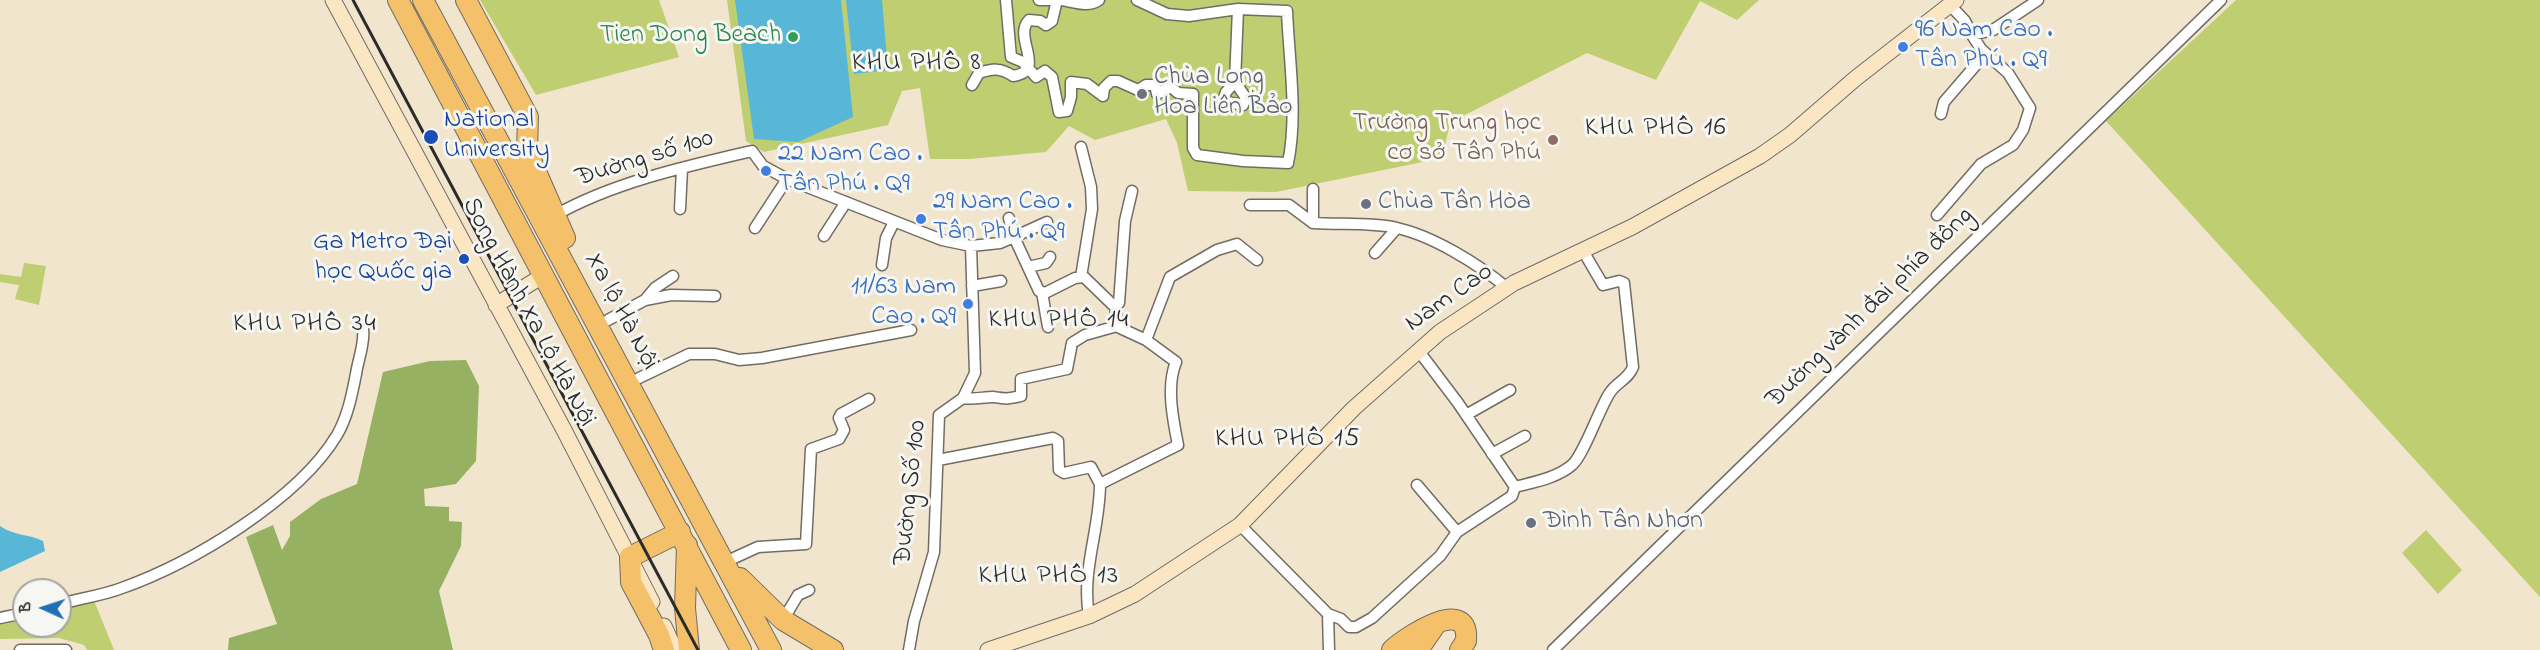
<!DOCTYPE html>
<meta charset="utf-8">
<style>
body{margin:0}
#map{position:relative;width:2540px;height:650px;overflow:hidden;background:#f2e5ce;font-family:"Indie Flower",sans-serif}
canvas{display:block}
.north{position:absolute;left:12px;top:578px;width:60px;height:60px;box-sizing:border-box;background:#f6f6f2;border:2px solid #a5a5a2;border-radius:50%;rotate:273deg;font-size:16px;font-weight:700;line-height:24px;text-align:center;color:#2b2b2b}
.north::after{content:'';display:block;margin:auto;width:21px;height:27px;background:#1f6fb2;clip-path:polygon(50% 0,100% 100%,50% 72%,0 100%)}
</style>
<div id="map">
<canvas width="2540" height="650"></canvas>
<div class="north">B</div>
</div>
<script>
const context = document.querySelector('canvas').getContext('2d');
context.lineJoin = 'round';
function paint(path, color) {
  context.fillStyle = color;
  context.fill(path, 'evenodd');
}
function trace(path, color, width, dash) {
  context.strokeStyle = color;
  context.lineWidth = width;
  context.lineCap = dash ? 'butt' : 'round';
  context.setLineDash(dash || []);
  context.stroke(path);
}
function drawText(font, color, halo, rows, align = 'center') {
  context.font = font + ' "Indie Flower",sans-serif';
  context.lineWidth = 6;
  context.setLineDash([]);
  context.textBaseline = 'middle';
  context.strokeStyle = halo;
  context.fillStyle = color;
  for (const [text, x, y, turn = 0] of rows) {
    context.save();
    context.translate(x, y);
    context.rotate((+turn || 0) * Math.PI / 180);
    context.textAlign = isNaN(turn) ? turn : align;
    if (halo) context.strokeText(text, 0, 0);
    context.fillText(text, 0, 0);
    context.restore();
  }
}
paint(new Path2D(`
 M480,0h179l20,57 -143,38z
 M727,0h1032l-22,20 -37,-19 -44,79 -69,-27 -128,65 -7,-3 -10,43 -166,34 -88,-1 -11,-48 -11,-24 -71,21 -26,-14 -23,26 -77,7h-39l-10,-71 -18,3 -14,34 -124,27 -18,-11z
 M2236,0h304v597l-434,-476z
 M24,263l22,3 -7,39 -24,-6 4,-14 -19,-3v-8l21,3z
 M2426,530l36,40 -24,24 -36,-41z
 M93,598l21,52h-27l-3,-5 -25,-7 -59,1v-21l24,-5v13h36v-22z`), '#bece70');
paint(new Path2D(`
 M466,360l13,26 -3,75 -20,23 -32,5 1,17 24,1v14l13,1 -1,24 -22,45 14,59h-225l1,-12 48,-14 -31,-87 27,-12 9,25 8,-14v-14l31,-23 36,-15 26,-112 47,-11z`), '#96b162');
paint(new Path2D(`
 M735,0h106l12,117 -55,25 -44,-3z
 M846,0h36l6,70 -34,4z
 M0,526c14,10 29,8 43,15l2,10 -45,21z`), '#58b7d6');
const street = new Path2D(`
 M1006,0l5,57 12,5 13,15 9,-6 7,6 7,35 8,-1 4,-14v-15l16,2 16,12 1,-8 7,-7h7l20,9 8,-5h9l2,9 14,-7 7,6 15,1v54l4,7 46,6 45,2c10,-48 1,-103 -1,-152l-49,-2 -3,73 -9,10 -3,9 20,4 3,-7 -11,-16
 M1039,0h13
 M1062,0c12,2 27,8 37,0
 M1137,0l30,14 22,2 49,-7
 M1950,5l15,16 7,14 21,-5 45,-30
 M972,85l7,-12c13,-4 21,-6 34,3 35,-5 -1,-39 16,-56l11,1 6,4 6,-4 5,-21
 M1941,114l3,-12 37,-43v-10
 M1313,189v34c27,2 58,-1 84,5 36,8 81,36 109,59
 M1250,205h39l24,18
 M680,209l2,-40
 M1937,215l44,-51 32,-19 10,-15 7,-22 -22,-35 -27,-24 -9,-14
 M554,216c57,-33 133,-50 198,-65l11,15 24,13 155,61 29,6 29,-3 14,-6 25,54 6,2 30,-15 9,-1 31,30 3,20 28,13 30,22c-10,24 -3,58 2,83l-78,39c0,45 -19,87 -11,132
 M1009,218l5,19 33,-15
 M755,228l32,-49
 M824,236l22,-34
 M1375,253l22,-25
 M882,265l4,-27 8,-16
 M1028,267l18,-4 4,-6
 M1081,277l11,-68 -1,-22 -10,-40
 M972,286l29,-5
 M1042,292l6,35
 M645,300l10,-12 18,-12
 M1119,303l6,-82 7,-30
 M608,320l37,-20 26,-5 44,1
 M1146,340l24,-63 47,-27 20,-6 20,16
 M639,378l50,-24h26l24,6 23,-2 149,-28
 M963,398c11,2 20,-1 30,-1 14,2 13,2 28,-1v-17l46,-10 5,-26 13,-8 32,-9
 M1466,415l44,-25
 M1492,454l33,-18
 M938,460l115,-22 5,3 1,29 5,3 27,-6 9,17
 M1417,485l40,47
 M1515,487c19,-5 42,-9 57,-22 11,-9 27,-55 37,-71 7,-12 19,-14 24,-27l-9,-84 -5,-2 -16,4 -21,-36
 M1240,525l88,89 1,36
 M734,558l24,-11 48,-3 5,-95 28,-10 5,-9 -5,-12 2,-4 28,-15
 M60,604c21,-6 41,-8 62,-16 70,-25 176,-88 215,-153 11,-19 15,-41 19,-61 2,-14 9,-31 7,-45
 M1328,614l13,5 8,8h7l16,-9 68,-62 17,-24 55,-36 3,-9 -57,-84 -40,-53
 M0,618l24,-5
 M783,620l15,-25 11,-5
 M20,650h46
 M909,650l5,-29 20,-69 5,-137 24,-17 12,-25 -4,-127
 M1553,650l668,-650`);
const secondary = new Path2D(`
 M333,0l231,430 88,172
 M496,305l48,-30
 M664,626l11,24
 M988,650l101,-34 46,-22 105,-69 114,-117 86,-76 74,-49 118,-56 128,-71 30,-21 66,-57 100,-78`);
const highway = new Path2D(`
 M398,0l343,650
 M423,0l348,650
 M466,0l62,117 -1,34 38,87
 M687,545l-2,63 4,42
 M740,578l43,42 50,30
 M664,650l-5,-15 -28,-53 -1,-25 50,-25
 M1392,650c14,-13 78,-56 74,-9l-6,9
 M1418,650l18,-26`);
trace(street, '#716c64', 13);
trace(secondary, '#716c64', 17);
trace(highway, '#716c64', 22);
trace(street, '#fff', 10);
trace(secondary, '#fbe6c3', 15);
trace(highway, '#f4c16a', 20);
trace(new Path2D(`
 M353,0l345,650`), '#2b2b2b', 3);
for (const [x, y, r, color] of [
 [793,37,6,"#2e9e5b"],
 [1903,47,6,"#3f7fe0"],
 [1142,94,6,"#6b7280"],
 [431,137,8,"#1a4fb4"],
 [1553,140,6,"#8d6e63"],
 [766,171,6,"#3f7fe0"],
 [1366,204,6,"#6b7280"],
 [921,219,6,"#3f7fe0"],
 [464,259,6,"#1a4fb4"],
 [968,304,6,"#3f7fe0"],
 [1531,523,6,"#6b7280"]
]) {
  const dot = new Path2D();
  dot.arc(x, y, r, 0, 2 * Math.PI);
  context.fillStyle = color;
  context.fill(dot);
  trace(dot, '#f6f6f2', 2);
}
drawText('26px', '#366cbe', '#f6f6f2', [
 ["96 Nam Cao .",1915,32],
 ["Tân Phú . Q9",1915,62],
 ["22 Nam Cao .",778,156],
 ["Tân Phú . Q9",778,186],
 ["29 Nam Cao .",933,204],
 ["Tân Phú . Q9",933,234],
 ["11/63 Nam",956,289,"right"],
 ["Cao . Q9",956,319,"right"]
], 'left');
drawText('26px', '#27864d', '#f6f6f2', [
 ["Tien Dong Beach",781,37]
], 'right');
drawText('26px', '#5b616d', '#f6f6f2', [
 ["Chùa Long",1154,79],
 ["Hoa Liên Bảo",1154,109],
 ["Chùa Tân Hòa",1378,204],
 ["Đình Tân Nhơn",1543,523]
], 'left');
drawText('26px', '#164399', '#f6f6f2', [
 ["National",444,122],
 ["University",444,152],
 ["Ga Metro Đại",452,244,"right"],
 ["học Quốc gia",452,274,"right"]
], 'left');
drawText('26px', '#785e54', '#f6f6f2', [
 ["Trường Trung học",1541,125],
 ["cơ sở Tân Phú",1541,155]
], 'right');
drawText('26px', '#2b2b2b', '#f6f6f2', [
 ["Đường số 100",645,160,-17],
 ["Nam Cao",1450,299,-35],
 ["Đường vành đai phía đông",1871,309,-44],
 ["Xa lộ Hà Nội",620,312,62],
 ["Song Hành Xa Lộ Hà Nội",527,313,62],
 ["Đường Số 100",912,493,-84]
]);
context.letterSpacing = '1.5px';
drawText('27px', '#2b2b2b', '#f6f6f2', [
 ["KHU PHỐ 8",917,65],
 ["KHU PHỐ 16",1656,130],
 ["KHU PHỐ 14",1059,322],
 ["KHU PHỐ 34",305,326],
 ["KHU PHỐ 15",1288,441],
 ["KHU PHỐ 13",1049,578]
]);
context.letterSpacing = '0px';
</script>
